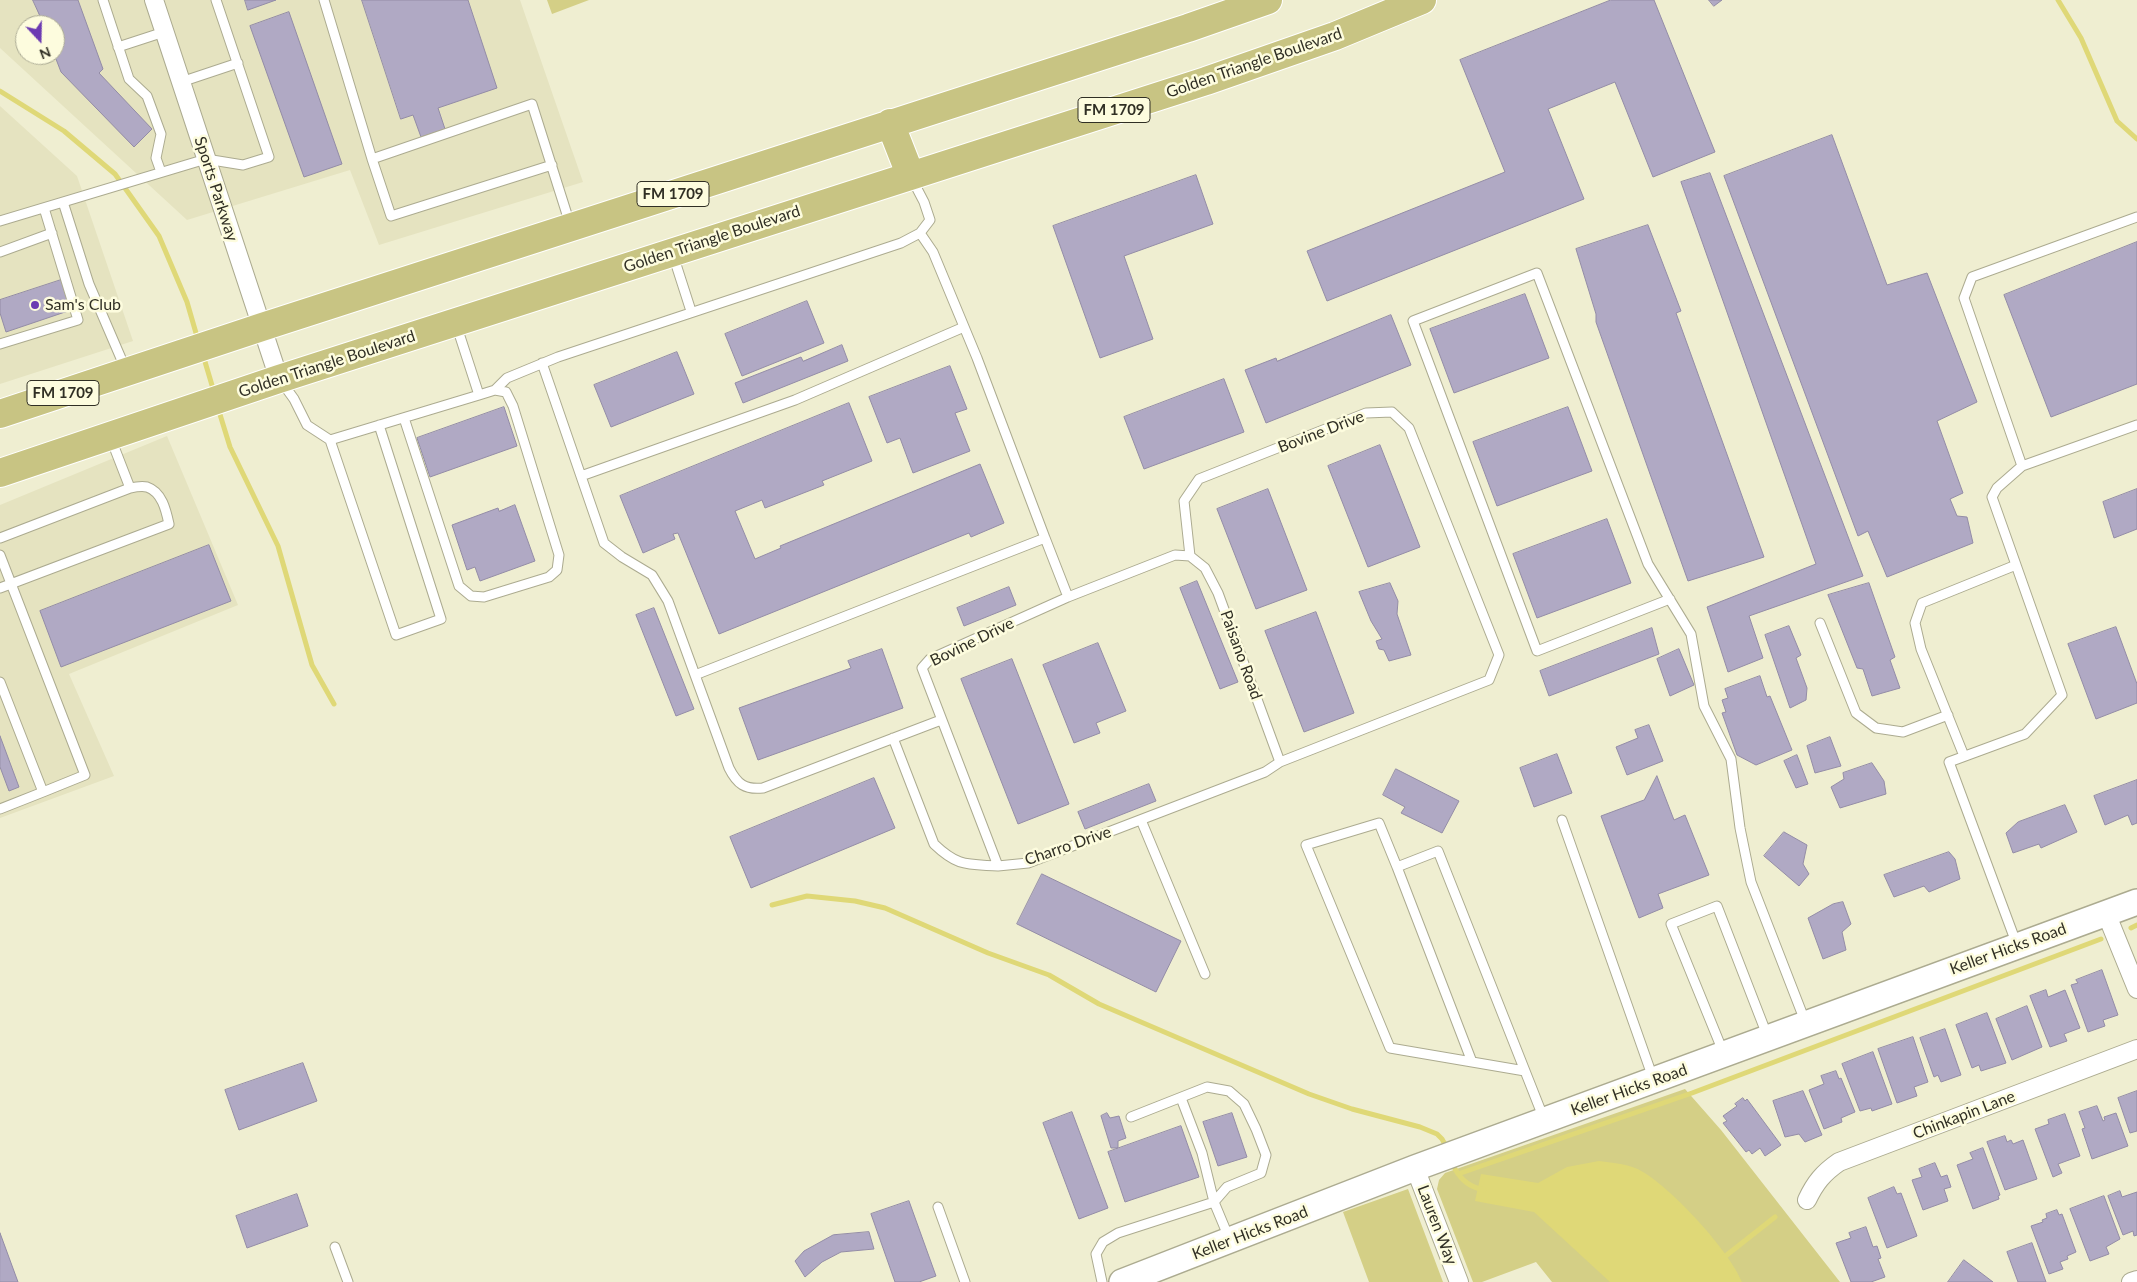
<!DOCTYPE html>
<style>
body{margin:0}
#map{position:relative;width:2137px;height:1282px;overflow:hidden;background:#efeed1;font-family:Lato,sans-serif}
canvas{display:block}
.north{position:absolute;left:15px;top:15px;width:50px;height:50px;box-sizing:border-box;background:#fdfcde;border:1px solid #abaa94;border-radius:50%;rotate:159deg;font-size:14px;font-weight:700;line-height:20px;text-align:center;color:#302f24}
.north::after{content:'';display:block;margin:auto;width:18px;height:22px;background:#6c3bb2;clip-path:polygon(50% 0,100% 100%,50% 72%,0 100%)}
</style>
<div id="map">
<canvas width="2137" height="1282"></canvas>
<div class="north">N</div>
</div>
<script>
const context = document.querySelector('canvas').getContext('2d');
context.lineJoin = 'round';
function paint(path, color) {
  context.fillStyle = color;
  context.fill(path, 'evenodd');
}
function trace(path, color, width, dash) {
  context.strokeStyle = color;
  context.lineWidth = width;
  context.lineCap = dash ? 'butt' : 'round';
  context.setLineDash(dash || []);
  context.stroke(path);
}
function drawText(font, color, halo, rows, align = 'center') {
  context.font = font + ' Lato,sans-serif';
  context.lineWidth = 5;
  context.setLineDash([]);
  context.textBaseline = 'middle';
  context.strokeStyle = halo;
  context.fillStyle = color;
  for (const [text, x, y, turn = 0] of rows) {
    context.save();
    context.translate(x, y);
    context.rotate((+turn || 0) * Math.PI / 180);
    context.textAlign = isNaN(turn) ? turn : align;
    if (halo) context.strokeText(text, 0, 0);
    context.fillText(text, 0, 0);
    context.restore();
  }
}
paint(new Path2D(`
 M0,0h520l63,182 -204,63 -29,-75 -163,50 -187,-172zM25,25h30v30h-30z
 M0,106l77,70 56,165 -133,43z
 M167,436l71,169 -169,69 45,102 -114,42v-313z`), '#e5e3c0');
paint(new Path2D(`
 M547,0h42l-37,14z
 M1685,1089l36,41 119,152h-288l-16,-20 -54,20h-9l-36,-93 2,-9 6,-7z
 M1408,1189l35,93h-74l-26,-70z`), '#d4cf86');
paint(new Path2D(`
 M1599,1161c14,2 32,3 44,11 30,18 86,78 99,110h-132l-76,-70 -59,-11 6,-27 57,9 29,-16z`), '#dfd877');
trace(new Path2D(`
 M2058,0l23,38 36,83 20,18
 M0,91l64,40 51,43 44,62 28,66 11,38
 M203,355l11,37
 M218,408l12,39 48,99 34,119 22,39
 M772,905l35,-9 48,5 30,7 103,45 61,22 50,29 210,90 43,15 68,18 17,7 5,5 5,9
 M2131,928l6,-3
 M1455,1169c7,12 15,18 29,21
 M1458,1174l234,-81 409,-154
 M1723,1258l52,-41`), '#dfd877', 5);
const building = new Path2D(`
 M33,0h45l25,69 -4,4 53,56 -18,18 -73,-75 -5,-13 -4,-4h3v-30h-29l3,-4 11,-4z
 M245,0h31l-28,10z
 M362,0h106l29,88 -59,20 7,21 -24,8 -8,-22 -12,4z
 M1611,0h43l61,152 -62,25 -38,-95 -67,27 36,90 -257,102 -20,-50 198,-79 -45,-112z
 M1709,0h13l-8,6z
 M289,12l53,152 -38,13 -54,-151z
 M37,55h14l-12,5z
 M1832,135l55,150 40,-12 50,129 -40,19 26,72 -13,6 7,17 10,1 6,26 -86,34 -19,-46 -10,5 -134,-360z
 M1710,173l153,403 -114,40 14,42 -35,14 -21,-65 109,-43 -135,-382z
 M1196,175l17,49 -89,32 29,83 -53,19 -47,-132z
 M1648,225l33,86 -5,2 88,244 -76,24 -92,-259v-8l-20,-65z
 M2137,242v142l-86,33 -47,-122z
 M61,280l10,30 -65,22 -6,-19v-13z
 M1525,294l24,64 -95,35 -24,-64z
 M807,301l17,42 -82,33 -17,-42z
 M1391,315l20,50 -145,58 -21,-53 31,-12 1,3z
 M842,345l6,16 -105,42 -8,-20 66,-26 2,4z
 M677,352l17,42 -83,33 -17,-42z
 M950,366l17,43 -12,4 15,38 -57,22 -13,-35 -13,5 -18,-46z
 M1224,379l20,53 -100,37 -20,-52z
 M849,403l23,58 -50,20 2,4 -59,23 -3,-8 -27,11 20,48 26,-11 -1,-2 200,-82 24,59 -33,14 -2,-4 -250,101 -41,-101 -5,1 2,5 -32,14 -23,-57z
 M504,407l13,39 -87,31 -13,-39z
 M1568,407l24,64 -95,35 -24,-64z
 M1380,445l40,102 -52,20 -40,-101z
 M1268,489l39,101 -51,19 -39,-100z
 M2137,489v40l-23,9 -11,-36z
 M515,505l20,56 -55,20 -5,-14 -8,3 -15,-45 46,-17 1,3z
 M1607,519l24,64 -94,35 -24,-64z
 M209,545l22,56 -170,66 -21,-56z
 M1197,581l41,101 -18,7 -40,-101z
 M1390,583l8,18 -1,13 14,41 -22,6 -5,-11 -5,-1 -3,-8 6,-2 -11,-18 -12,-29z
 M1869,583l26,74 -5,3 10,28 -28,8 -9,-27 -6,-1 -29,-73z
 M1009,587l7,18 -52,21 -7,-18z
 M654,608l40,101 -18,7 -40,-101z
 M1316,612l38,101 -50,19 -39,-101z
 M1789,626l12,29 -5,3 11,30 -1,12 -16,8 -25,-73z
 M2116,627l21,57v19l-41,16 -28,-75z
 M1652,628l7,26 -110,42 -9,-25z
 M1098,643l28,68 -30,12 4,10 -26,10 -31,-78z
 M882,649l21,59 -145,52 -19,-52 112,-40 -3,-7z
 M1679,649l15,36 -24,11 -13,-37z
 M1012,659l57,145 -51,20 -57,-145z
 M1760,676l7,21 3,-1 22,54 -36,15 -19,-10 -15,-42 4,-1 -4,-12 6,-2 -3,-9z
 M1649,725l14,36 -36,14 -11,-28 22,-9 -3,-8z
 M0,736l19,51 -10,4 -9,-24z
 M1830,737l11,29 -26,7 -8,-27z
 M1557,754l15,39 -38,14 -14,-39z
 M1797,755l11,29 -12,4 -12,-27z
 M1872,763l12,18 2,13 -46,14 -9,-21 13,-8 -1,-6z
 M1396,769l63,32 -17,32 -41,-20 4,-6 -22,-12z
 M1657,776l17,44 11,-5 24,60 -51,19 5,14 -24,10 -38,-102 43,-16z
 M874,778l21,50 -144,60 -21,-51z
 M2137,780v43l-5,2 -4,-10 -23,10 -11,-29z
 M1149,784l7,17 -71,28 -7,-17z
 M2065,805l12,27 -36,16 -2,-4 -26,9 -7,-20 12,-11z
 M1784,832l23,13 -4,19 6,10 -10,12 -35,-30z
 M1949,852l6,7 5,20 -31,13 -5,-6 -30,11 -10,-22z
 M1042,874l139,67 -25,51 -139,-68z
 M1843,902l8,22 -9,8 4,18 -23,9 -15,-41 25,-14z
 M2102,970l16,45 -15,5 2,6 -17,6 -17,-47 7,-2 -2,-3z
 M2046,990l2,7 17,-7 15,38 -16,6 3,7 -17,6 -20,-51z
 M2027,1006l15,41 -30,13 -16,-41z
 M1987,1013l19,50 -25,8 -2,-6 -7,3 -16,-43z
 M1945,1029l16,46 -20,7 -3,-7 -4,2 -14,-39z
 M1913,1037l15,45 -14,5 3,9 -20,7 -19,-54z
 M1873,1052l19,52 -20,7 -1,-3 -11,3 -18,-47z
 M303,1063l14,38 -78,29 -14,-40z
 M1836,1071l3,8 2,-1 14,34 -14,6 1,4 -18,7 -15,-39 15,-6 -3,-8z
 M1803,1091l19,44 -17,7 -6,-8 -14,3 -12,-36z
 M2137,1091v40l-7,2 -12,-35z
 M1743,1098l2,3 2,-2 34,46 -16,11 -5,-8 -8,6 -3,-4 -3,2 -23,-29 4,-2 -4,-5 14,-10 -2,-2z
 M2097,1106l6,15 2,-1 -1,-3 12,-4 12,33 -36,13 -10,-30 3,-1 -6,-16z
 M1072,1112l36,96 -29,11 -36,-96z
 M1107,1113l3,5 9,-2 7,22 -8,3v7h-7l-10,-32z
 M1232,1113l15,44 -29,9 -15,-44z
 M2065,1114l15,42 -22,8 4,9 -9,4 -18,-48 14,-5 -1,-4z
 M1181,1126l18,51 -74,25 -17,-50z
 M2005,1136l2,6 4,-2 2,4 10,-4 14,39 -32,11 -18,-48z
 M1983,1148l17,47 -2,1 1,3 -26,10 -16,-44 16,-6 -3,-6z
 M1935,1163l6,14 6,-2 4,12 -7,2 4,12 -25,9 -11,-30 10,-3 -3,-8z
 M1894,1187l3,7 4,-1 16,43 -30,12 -19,-50z
 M2120,1191l2,6 15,-5v43l-3,1 -1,-5 -10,4 -15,-39z
 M297,1194l11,32 -61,22 -11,-32z
 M2104,1196l16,43 -14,8 3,7 -19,7 -20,-52z
 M909,1201l27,75 -17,6h-24l-24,-68z
 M2057,1210l2,5 3,-1 14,38 -9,4 1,3 -8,3 3,7 -14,5 -18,-48 12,-4 -1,-2 5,-2 -1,-4z
 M1866,1227l7,20 4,-1 4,12 -3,1 7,18 -14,5h-20l-15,-39 15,-5 -2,-5z
 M869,1232l5,17 -33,3 -19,10 -17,15 -10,-16 9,-10 29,-16z
 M0,1233l18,49h-18z
 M2032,1243l14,39h-28l-11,-30z
 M1964,1260l29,22h-45z`);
paint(building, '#b0a9c4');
trace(building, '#938ca6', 1);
const lane = new Path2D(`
 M103,0l26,79 18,17 14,38 -5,24 5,14
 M324,0l48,159 160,-55 38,120
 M118,47l46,-15
 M181,82l57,-19
 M372,159l19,57 161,-51
 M63,202l26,82 37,86
 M0,221l206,-62 37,6 26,-8 -53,-157
 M0,252l52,-19
 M673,255l18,56
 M0,344l78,-24 -34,-112
 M542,363l62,180 18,14 30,18 16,26 27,74 350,-137 -68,-180 -44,-106 -13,-19
 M281,381l13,18 13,26 23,15 149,-45 -23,-71
 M495,390l12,-12 51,-21 343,-114 19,-10 10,-13 -6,-18 -12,-23
 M1392,412l17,16 90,227 -10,25 -209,82 -15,10 -237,91 -30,3 -76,-198 8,-9 138,-62 107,-42 15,1 -6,-55 15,-22 167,-66z
 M404,418l55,168 12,10 13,1 65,-20 8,-7 2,-15 -46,-149 -7,-14 -11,-2 -16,5
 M330,440l66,195 45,-16 -62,-194
 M2022,466l115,-41
 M581,476l214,-76 169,-73
 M0,538l130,-50
 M1045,538l23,59
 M0,555l85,220 -42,17 -43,-110
 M1190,556l15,12 13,25 62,169
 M0,588l169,-64c-3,-14 -7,-32 -22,-37 -5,-1 -12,0 -17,1l-19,-49
 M1670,599l-133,52 -124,-330 124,-48 111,291 43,70 13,72 27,53 9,69 11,54 54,139
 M1820,623l36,90 20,15 27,4 45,-17
 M695,675l34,93c8,16 16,22 34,20l178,-68
 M893,738l41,106c24,23 33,20 64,22
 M1964,756l-43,-107 -6,-26 7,-20 94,-38
 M0,809l43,-17
 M1141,820l64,154
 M1562,820l91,258
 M1397,867l75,195
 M2017,945l-68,-183 76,-28 37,-39 -70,-198 5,-9 25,-22 -58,-168 8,-21 165,-60
 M1724,1054l-53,-130 46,-18 50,129
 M1525,1071l-135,-23 -84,-203 73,-22 18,44 41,-16 106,268
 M1131,1117l76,-30 22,4 15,13 12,25 10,26 -5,18 -34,14 -13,15 15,36
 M938,1207l27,75
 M335,1247l13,35
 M1102,1282l-6,-28 7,-12 15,-9 96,-31 -12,-49 -21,-55`);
const street = new Path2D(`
 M154,0l125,379
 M2106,913l31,76
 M1415,1168l44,114
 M1807,1200c8,-17 16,-27 32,-38l298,-113
 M2131,1282l6,-2`);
const secondary = new Path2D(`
 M1122,1282l293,-114 722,-266`);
const primary = new Path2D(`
 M890,123l20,51
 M0,414l262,-87 926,-299 80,-28
 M0,473l279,-94 927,-298 129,-45 87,-36`);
trace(lane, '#acab90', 11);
trace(street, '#acab90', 20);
trace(secondary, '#acab90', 28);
trace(primary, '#fff', 30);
trace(lane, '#fff', 9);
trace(street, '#fff', 18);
trace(secondary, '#fff', 25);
trace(primary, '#c8c483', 28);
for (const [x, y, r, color] of [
 [35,305,5,"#6c3bb2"]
]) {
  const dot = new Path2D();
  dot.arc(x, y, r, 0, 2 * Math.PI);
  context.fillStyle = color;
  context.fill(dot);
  trace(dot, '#fdfcde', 2);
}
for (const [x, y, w] of [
 [1114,110,72],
 [673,194,72],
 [63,393,72]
]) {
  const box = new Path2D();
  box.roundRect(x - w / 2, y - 12.5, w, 25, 4);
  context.fillStyle = '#fdfcde';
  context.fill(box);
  trace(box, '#302f24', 1);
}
drawText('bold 15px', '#302f24', null, [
 ["FM 1709",1114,110],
 ["FM 1709",673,194],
 ["FM 1709",63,393]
]);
drawText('16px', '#302f24', '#fdfcde', [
 ["Golden Triangle Boulevard",1254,63,-19],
 ["Sports Parkway",216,189,72],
 ["Golden Triangle Boulevard",712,239,-18],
 ["Golden Triangle Boulevard",327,364,-18],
 ["Bovine Drive",1321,432,-21],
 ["Bovine Drive",972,642,-26],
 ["Paisano Road",1241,655,70],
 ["Charro Drive",1068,846,-19],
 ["Keller Hicks Road",2008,949,-20],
 ["Keller Hicks Road",1629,1090,-20],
 ["Chinkapin Lane",1964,1115,-21],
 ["Lauren Way",1437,1225,69],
 ["Keller Hicks Road",1250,1233,-21]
]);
drawText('16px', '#302f24', '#fdfcde', [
 ["Sam's Club",45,305]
], 'left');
</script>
